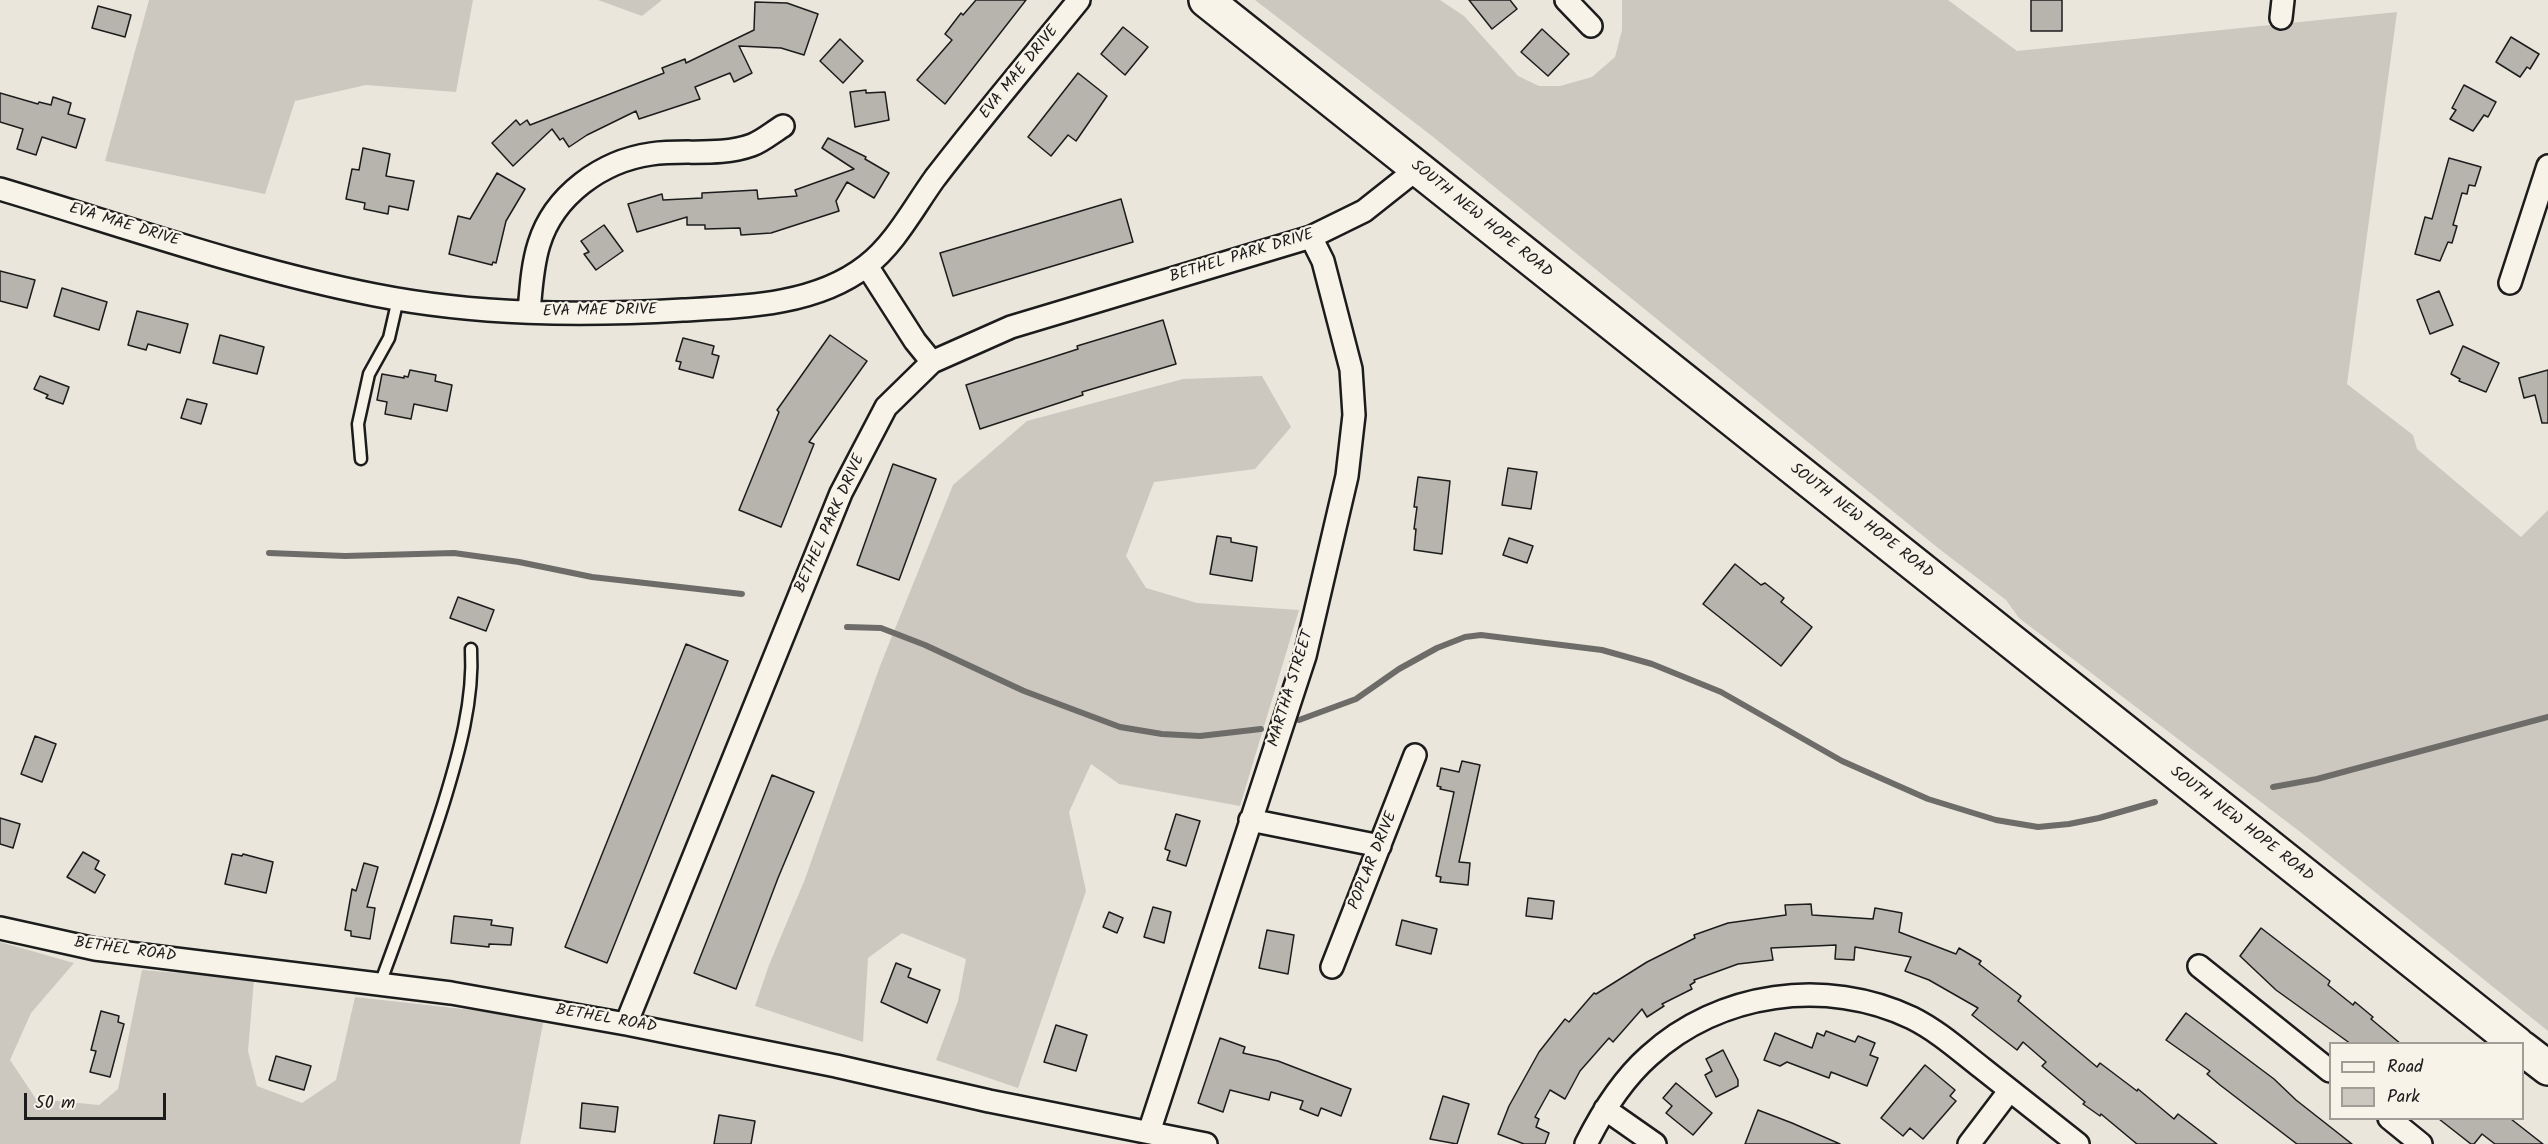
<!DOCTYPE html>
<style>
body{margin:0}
#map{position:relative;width:2548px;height:1144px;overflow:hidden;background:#eae6dc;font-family:Kalam,sans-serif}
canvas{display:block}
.legend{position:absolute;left:2329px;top:1042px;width:195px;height:78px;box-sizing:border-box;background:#f7f3e8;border:2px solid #9f9d96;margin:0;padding:8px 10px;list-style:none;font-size:18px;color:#1c1c1c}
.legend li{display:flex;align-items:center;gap:12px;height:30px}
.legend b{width:30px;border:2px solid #9f9d96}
.scale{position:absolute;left:24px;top:1093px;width:142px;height:27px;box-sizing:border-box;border:3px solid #1c1c1c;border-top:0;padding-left:8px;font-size:18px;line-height:21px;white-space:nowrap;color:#1c1c1c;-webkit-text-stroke:4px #f7f3e8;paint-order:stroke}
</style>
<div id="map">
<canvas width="2548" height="1144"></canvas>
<ul class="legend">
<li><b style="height:8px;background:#f7f3e8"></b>Road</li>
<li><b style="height:16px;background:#ccc8c0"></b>Park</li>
</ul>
<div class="scale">50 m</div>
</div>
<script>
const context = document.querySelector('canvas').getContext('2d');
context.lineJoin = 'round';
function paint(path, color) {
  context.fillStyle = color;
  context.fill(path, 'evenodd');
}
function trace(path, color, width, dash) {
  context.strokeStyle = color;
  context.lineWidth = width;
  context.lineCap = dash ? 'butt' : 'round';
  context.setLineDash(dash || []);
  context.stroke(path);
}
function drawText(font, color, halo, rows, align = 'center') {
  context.font = font + ' Kalam,sans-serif';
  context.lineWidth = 4.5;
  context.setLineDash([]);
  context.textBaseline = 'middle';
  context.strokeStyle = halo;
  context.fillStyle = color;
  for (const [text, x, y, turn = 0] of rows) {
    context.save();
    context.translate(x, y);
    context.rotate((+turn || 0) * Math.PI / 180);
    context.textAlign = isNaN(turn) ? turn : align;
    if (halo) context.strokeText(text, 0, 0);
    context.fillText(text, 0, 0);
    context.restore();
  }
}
paint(new Path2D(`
 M149,0h324l-17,92 -90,-7 -71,16 -30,93 -160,-33z
 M598,0h64l-20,16z
 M1255,0h185l24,16 54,60 21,10h21l32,-9 23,-20 7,-27v-30h326l69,51 380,-39 -50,372 66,51 4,14 104,88 27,-27v521l-249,-200 -280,-213 -13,-18 -68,-52 -506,-412z
 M1262,376l29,51 -36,42 -101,13 -28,74 20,32 51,15 102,7 -59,196 -121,-22 -28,-20 -22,48 17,79 -68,197 -82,-28 22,-59 8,-42 -64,-26 -34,25 -5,84 -108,-36 14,-41 36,-86 75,-213 73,-181 74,-64 156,-42z
 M0,942l74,21 -43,50 -21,47 26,39 63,6 19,-16 24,-119 112,9 -6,72 9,35 45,17 34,-23 19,-83 189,21 -24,126h-520z`), '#ccc8c0');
trace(new Path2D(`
 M269,553l76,3 109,-3 65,9 73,15 150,17
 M847,627l34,1 44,17 99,46 96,36 42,7 38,2 61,-7
 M1299,720l57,-21 43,-30 38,-21 28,-11 16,-2 121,15 50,14 69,28 121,69 86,38 68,21 42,7 31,-3 30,-6 56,-16
 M2273,787l44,-8 231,-62`), '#6d6c68', 6);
const building = new Path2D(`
 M976,0h50l-81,104 -28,-24 35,-40 -7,-6 16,-21 2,2z
 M1469,0h41l7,9 -25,20z
 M2031,0h31v31h-31z
 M755,2l32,1 31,11 -14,41 -23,-7 -42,-2 13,27 -18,9 -4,-9 -35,14 5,12 -61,20 -3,-8 -49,24 -18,12 -6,-9 -3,2 -8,-11 -39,37 -21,-23 24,-23 4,5 7,-5 3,5 134,-52 -2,-5 23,-9 1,4 68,-33z
 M98,6l33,9 -6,22 -33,-9z
 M1123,27l25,20 -23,28 -24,-21z
 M1542,29l27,25 -21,22 -27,-24z
 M2511,37l28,17 -9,15 -3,-2 -7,10 -24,-15z
 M840,39l23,22 -20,22 -23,-22z
 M1078,73l29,23 -31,45 -8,-6 -17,21 -23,-19z
 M2464,85l32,17 -8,15 -4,-2 -11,16 -23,-12 6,-9 -4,-2z
 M866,90v3l19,-1 4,28 -34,7 -5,-35z
 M0,93l38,11 1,-2 12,3 2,-8 18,6 -3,11 17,5 -9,29 -34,-11 -6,18 -19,-6 6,-20 -23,-7z
 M828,138l38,19 -1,2 24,14 -15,25 -27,-16 -11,19 3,10 -68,22 -30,2 -1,-7 -35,1v-4h-18v-8l-50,15 -9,-28 34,-10 1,6 39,-2v-5l55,-3 1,9 39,-3 -2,-6 59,-21 -32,-21z
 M363,148l27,6 -4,22 28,5 -6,29 -19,-4 -1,8 -24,-5 1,-6 -19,-4 6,-30 7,1z
 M2449,158l32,9 -6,19 -6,-1 -2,9 -5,-1 -9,32 4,1 -5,17 -4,-1 -8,19 -25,-7 10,-37 7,2z
 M497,173l28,16 -19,32 -10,42 -3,-1 -1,3 -43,-11 9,-38 12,3z
 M1121,199l12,43 -180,54 -13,-43z
 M604,225l19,26 -27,19 -12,-16 5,-2 -8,-11z
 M0,271l35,9 -8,28 -27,-7z
 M62,288l45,14 -8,28 -45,-14z
 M2439,291l14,34 -23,9 -13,-34z
 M137,311l51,13 -8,29 -32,-9 -2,6 -18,-5z
 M1163,320l13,44 -94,28 1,3 -103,34 -14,-44 112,-36 -1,-3z
 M220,335l44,12 -7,27 -44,-11z
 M830,335l37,26 -58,81 5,2 -33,83 -42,-17 40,-98 -2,-2z
 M683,338l31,8 -2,8 7,2 -6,22 -34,-9 2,-7 -5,-1z
 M2463,346l36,17 -13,29 -27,-11 1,-2 -9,-5z
 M410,370l26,5 -1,6 17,4 -5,26 -33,-7 -3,15 -26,-5 2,-12 -10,-2 5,-26 22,4v-2l4,1z
 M2548,370v53h-6l-7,-28 -11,3 -5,-20z
 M40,376l29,11 -6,17 -17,-6 2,-3 -14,-6z
 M187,399l20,5 -6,20 -20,-6z
 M893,464l43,15 -37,101 -42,-15z
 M1508,468l29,4 -6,37 -29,-4z
 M1418,477l32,4 -8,73 -28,-4 2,-21h-2l3,-22h-3z
 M1217,536l14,2v4l26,5 -5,34 -42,-7z
 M1509,538l24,8 -6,17 -24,-8z
 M1735,564l26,21 4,-2 19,15 -3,4 31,25 -31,39 -78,-62z
 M458,597l36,13 -8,21 -36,-13z
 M686,644l42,17 -121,302 -42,-16z
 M35,736l21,8 -14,38 -21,-8z
 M1462,761l18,4 -21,97 11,1 -2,22 -28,-3 1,-5 -5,-1 18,-84 -14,-3 1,-2 -4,-1 4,-18 18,4z
 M772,775l42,17 -36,86 -42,111 -42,-16z
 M1176,814l24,7 -14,45 -19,-6 3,-9 -5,-2z
 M0,818l20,6 -7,24 -13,-4z
 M83,852l16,9 -4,8 10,6 -10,18 -28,-16z
 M232,854l10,2 1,-2 30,8 -7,31 -41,-9z
 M364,863l14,4 -11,40 8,1 -5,31 -19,-3v-5l-6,-1 7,-41 4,2z
 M1528,898l26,3 -2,18 -26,-3z
 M1811,904l1,11 61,4 2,-11 27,5 -3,19 57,22 3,-6 22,13 -2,3 42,32 -3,5 79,66 3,-4 37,28 1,-2 36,30 4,-5 39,30h-80l-36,-30 -1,2 -17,-12 2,-2 -43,-36 4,-4 -23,-20 -6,8 -45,-35 6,-7 -49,-28 -24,-9 6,-14 -56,-10 -1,13 -19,-1 1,-14 -65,3 2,12 -35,4 -44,16 1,2 -5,3 2,4 -30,15 2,2 -17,11 -5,-8 -29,33 -4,-4 -29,33 -15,28 -15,-9 -15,27 4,2 -3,8 13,6 -4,11h-21l-26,-10 11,-28 30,-54 26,-33 4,3 25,-29 2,1 51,-32 48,-24 -1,-3 34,-12 58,-8 -1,-10z
 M1153,907l18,5 -7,31 -20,-6z
 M1109,912l14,6 -6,15 -14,-6z
 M454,916l38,4 -1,5 22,3 -2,17 -22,-1v3l-38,-4z
 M1402,920l35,9 -6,25 -35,-9z
 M2261,928l69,53 -2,4 25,20 2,-3 18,15 -2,2 30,25h-50l-75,-54 -36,-34z
 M1267,930l27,5 -6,39 -29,-6z
 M896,963l15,6 -3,8 32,13 -13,33 -46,-21z
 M101,1011l18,5 -1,6 6,2 -14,53 -20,-5 6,-21 -5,-1z
 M2186,1013l88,66 22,21 56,44h-55l-77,-59 -13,-11 3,-3 -44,-31z
 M1056,1025l31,10 -11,36 -32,-9z
 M1826,1031l29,11 3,-6 17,7 -5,12 8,3 -11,28 -36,-14 -2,6 -42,-16 -7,4 -16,-6 11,-27 37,15 5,-15 7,3z
 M1220,1038l25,9 -2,6 35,8 73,28 -10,27 -20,-8 -3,8 -18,-7 3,-8 -32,-9 -2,8 -39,-10 -7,22 -25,-9z
 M1723,1050l15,30v6l-22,11 -11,-22 7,-4 -6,-12z
 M276,1056l35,10 -7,24 -35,-10z
 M1925,1065l30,25 -5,6 6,5 -33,38 -13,-11 -7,8 -22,-18z
 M1676,1083l36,30 -19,22 -27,-22 6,-7 -9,-8z
 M1443,1096l26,8 -12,40 -27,-5z
 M582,1103l36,4 -3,25 -35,-4z
 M1758,1110l34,13 48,21h-95z
 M719,1115l36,6 -4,23h-37z
 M2439,1119h72l32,25h-48l-13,-10 -8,10h-3z`);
paint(building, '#b6b4ac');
trace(building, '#1c1c1c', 1.5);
const service = new Path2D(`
 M361,459l-3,-35 11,-50 20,-36 9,-39
 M380,984c22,-60 45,-121 64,-182 15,-49 30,-102 27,-153`);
const minor = new Path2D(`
 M1566,0l25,26
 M2281,18l2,-18
 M0,189c124,37 248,81 375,106 101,20 205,21 308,15 61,-3 133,-5 183,-44 29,-22 48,-59 69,-88 46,-60 96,-119 144,-178
 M867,266l48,75 17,21
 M2510,283l38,-117
 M529,312c2,-22 3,-46 10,-68 15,-49 63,-83 112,-90 34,-5 68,3 101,-9 11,-4 21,-13 31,-19
 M1250,820l130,26
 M0,928l95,21 356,44 175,31 210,42 153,35 217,43
 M2199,966l131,105
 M1332,967l83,-212
 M626,1024l215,-531 45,-86 46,-45 79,-35 300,-90 53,-26 53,-42
 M1605,1109l50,35
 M2389,1118l32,26
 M1149,1132l156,-476 42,-180 7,-61 -3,-46 -28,-108 -12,-24
 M1586,1144c16,-32 36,-64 63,-88 70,-64 177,-79 263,-38 26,13 47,32 70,50 32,25 64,51 96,76
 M1969,1144l41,-54`);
const primary = new Path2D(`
 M1206,0l1311,1044
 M2522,1048l26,20`);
trace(service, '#1c1c1c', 15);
trace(minor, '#1c1c1c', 26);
trace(primary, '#1c1c1c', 38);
trace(service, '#f7f3e8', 10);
trace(minor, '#f7f3e8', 21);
trace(primary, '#f7f3e8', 33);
drawText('16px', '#1c1c1c', '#f7f3e8', [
 ["EVA MAE DRIVE",1020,73,-51],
 ["SOUTH NEW HOPE ROAD",1481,220,39],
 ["EVA MAE DRIVE",124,226,17],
 ["BETHEL PARK DRIVE",1242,257,-17],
 ["EVA MAE DRIVE",600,312,-1],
 ["SOUTH NEW HOPE ROAD",1861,522,38],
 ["BETHEL PARK DRIVE",831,524,-66],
 ["MARTHA STREET",1292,689,-73],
 ["SOUTH NEW HOPE ROAD",2241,825,38],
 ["POPLAR DRIVE",1374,861,-68],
 ["BETHEL ROAD",125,951,8],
 ["BETHEL ROAD",606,1020,10]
]);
</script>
